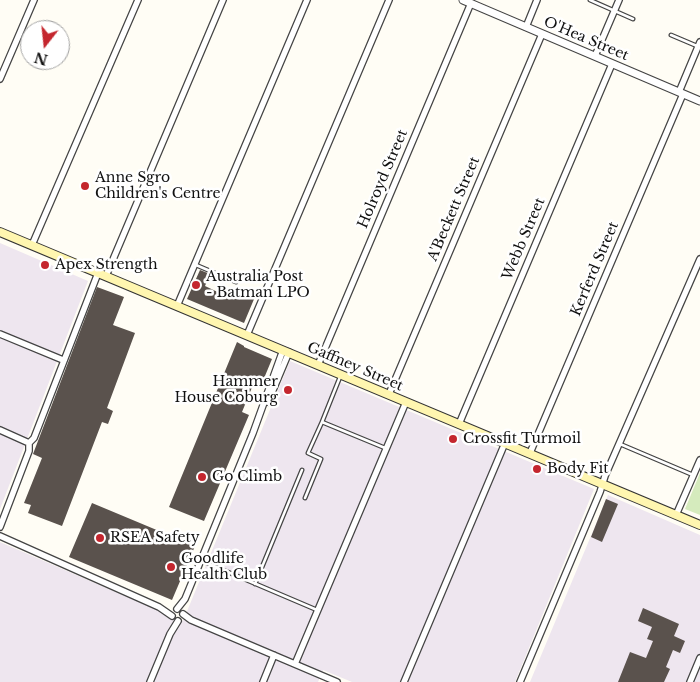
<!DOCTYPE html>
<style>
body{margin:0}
#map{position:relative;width:700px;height:682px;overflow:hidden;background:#fffdf5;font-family:"Libre Baskerville",serif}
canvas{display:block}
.north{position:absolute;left:20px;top:20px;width:50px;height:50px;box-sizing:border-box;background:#fff;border:1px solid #a0a0a0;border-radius:50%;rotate:196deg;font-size:14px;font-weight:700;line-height:20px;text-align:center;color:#111}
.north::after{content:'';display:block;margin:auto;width:18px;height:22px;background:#c4262e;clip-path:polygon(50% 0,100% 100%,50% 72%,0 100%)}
</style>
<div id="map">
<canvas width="700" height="682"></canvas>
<div class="north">N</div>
</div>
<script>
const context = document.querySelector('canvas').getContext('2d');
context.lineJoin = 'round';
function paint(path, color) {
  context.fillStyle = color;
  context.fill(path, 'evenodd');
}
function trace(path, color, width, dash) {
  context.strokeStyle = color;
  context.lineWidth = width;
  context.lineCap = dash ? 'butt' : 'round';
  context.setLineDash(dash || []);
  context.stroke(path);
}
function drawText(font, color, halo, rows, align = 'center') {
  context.font = font + ' "Libre Baskerville",serif';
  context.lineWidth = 5;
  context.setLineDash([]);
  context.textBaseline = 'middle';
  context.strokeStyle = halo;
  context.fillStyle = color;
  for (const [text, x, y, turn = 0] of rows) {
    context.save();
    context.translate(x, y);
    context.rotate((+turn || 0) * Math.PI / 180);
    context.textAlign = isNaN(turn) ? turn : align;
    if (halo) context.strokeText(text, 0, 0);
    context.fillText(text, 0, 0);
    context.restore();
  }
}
paint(new Path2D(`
 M0,243l88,38 -88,228z
 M290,361l304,128 -79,193h-163l-29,-12 -5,12h-318v-140l183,79z
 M608,495l92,40v147h-170z`), '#eee6ef');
paint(new Path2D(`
 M700,473v42l-15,-6z`), '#d5ebbd');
paint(new Path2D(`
 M200,270l10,4 -5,12 19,9 1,-2 6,2 1,-3 17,5 3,-8 5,3 -13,31 -57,-24z
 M97,287l27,10 -11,28 22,8 -28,75 6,3 -5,13 -6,-2 -40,104 -34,-13 3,-8 -7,-2 18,-45 -9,-4z
 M237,342l7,4v1l28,12 -12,29 -7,-3 -11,27 7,3 -45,106 -35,-14z
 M606,499l12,5 -16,38 -11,-5z
 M92,503l103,43 -23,54 -103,-43z
 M643,608l36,16 -5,12 11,5 -5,12 -7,-3 -7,17 4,2 -6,13h-46l12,-30 16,6 7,-17 -6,-2 5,-12 -14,-6z`), '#5a524d');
const service = new Path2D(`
 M590,0l43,19
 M671,35l26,11
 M196,265l40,17
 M340,377l-18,45 63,26
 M620,444l73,31
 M305,498l16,-39 -13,-6 14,-31
 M202,561l115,49
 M255,584l47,-114`);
const minor = new Path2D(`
 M526,27l11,-27
 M595,56l24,-56
 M0,79l34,-79
 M679,92l21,-50
 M32,245l106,-245
 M106,276l117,-276
 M177,306l130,-306
 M0,334l63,26
 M247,335l142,-335
 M318,365l153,-362
 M389,394l153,-360
 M268,402l21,-50
 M459,424l153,-360
 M0,430l29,13
 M530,453l153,-359
 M676,515l24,-55
 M0,527l29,-76v-8l5,-5 64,-165
 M0,536l159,71 13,9
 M177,609l8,-10 68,-166 30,-83
 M183,614l8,6 146,62
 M295,664l111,-262
 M150,682l20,-48 8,-13
 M263,682l11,-27
 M404,682l101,-239
 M520,682l80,-190 5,-16 95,-217
 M690,682l10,-24`);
const tertiary = new Path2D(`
 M463,0l237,101`);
const secondary = new Path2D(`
 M0,232l700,293`);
trace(service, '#444', 5);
trace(minor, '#444', 8);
trace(tertiary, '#444', 9);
trace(secondary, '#333', 10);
trace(service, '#fff', 2.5);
trace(minor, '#fff', 5.5);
trace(tertiary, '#fff', 7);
trace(secondary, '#fff6b0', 8);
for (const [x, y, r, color] of [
 [85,186,5,"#c4262e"],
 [45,265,5,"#c4262e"],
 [196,285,5,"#c4262e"],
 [288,390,5,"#c4262e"],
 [453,439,5,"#c4262e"],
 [537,469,5,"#c4262e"],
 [202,477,5,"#c4262e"],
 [100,538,5,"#c4262e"],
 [171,567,5,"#c4262e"]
]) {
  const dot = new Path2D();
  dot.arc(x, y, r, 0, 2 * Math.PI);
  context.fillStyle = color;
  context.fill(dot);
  trace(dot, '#fff', 2);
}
drawText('14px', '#111', '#fff', [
 ["O'Hea Street",586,39,23],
 ["Holroyd Street",383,179,-67],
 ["A'Beckett Street",454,209,-67],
 ["Webb Street",524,239,-67],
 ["Kerferd Street",595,269,-67],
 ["Gaffney Street",355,367,23]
]);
drawText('14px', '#111', '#fff', [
 ["Anne Sgro",95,178],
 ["Children's Centre",95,194],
 ["Apex Strength",55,265],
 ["Australia Post",206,277],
 ["- Batman LPO",206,293],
 ["Hammer",278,382,"right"],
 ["House Coburg",278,398,"right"],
 ["Crossfit Turmoil",463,439],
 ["Body Fit",547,469],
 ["Go Climb",212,477],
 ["RSEA Safety",110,538],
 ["Goodlife",181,559],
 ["Health Club",181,575]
], 'left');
</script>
